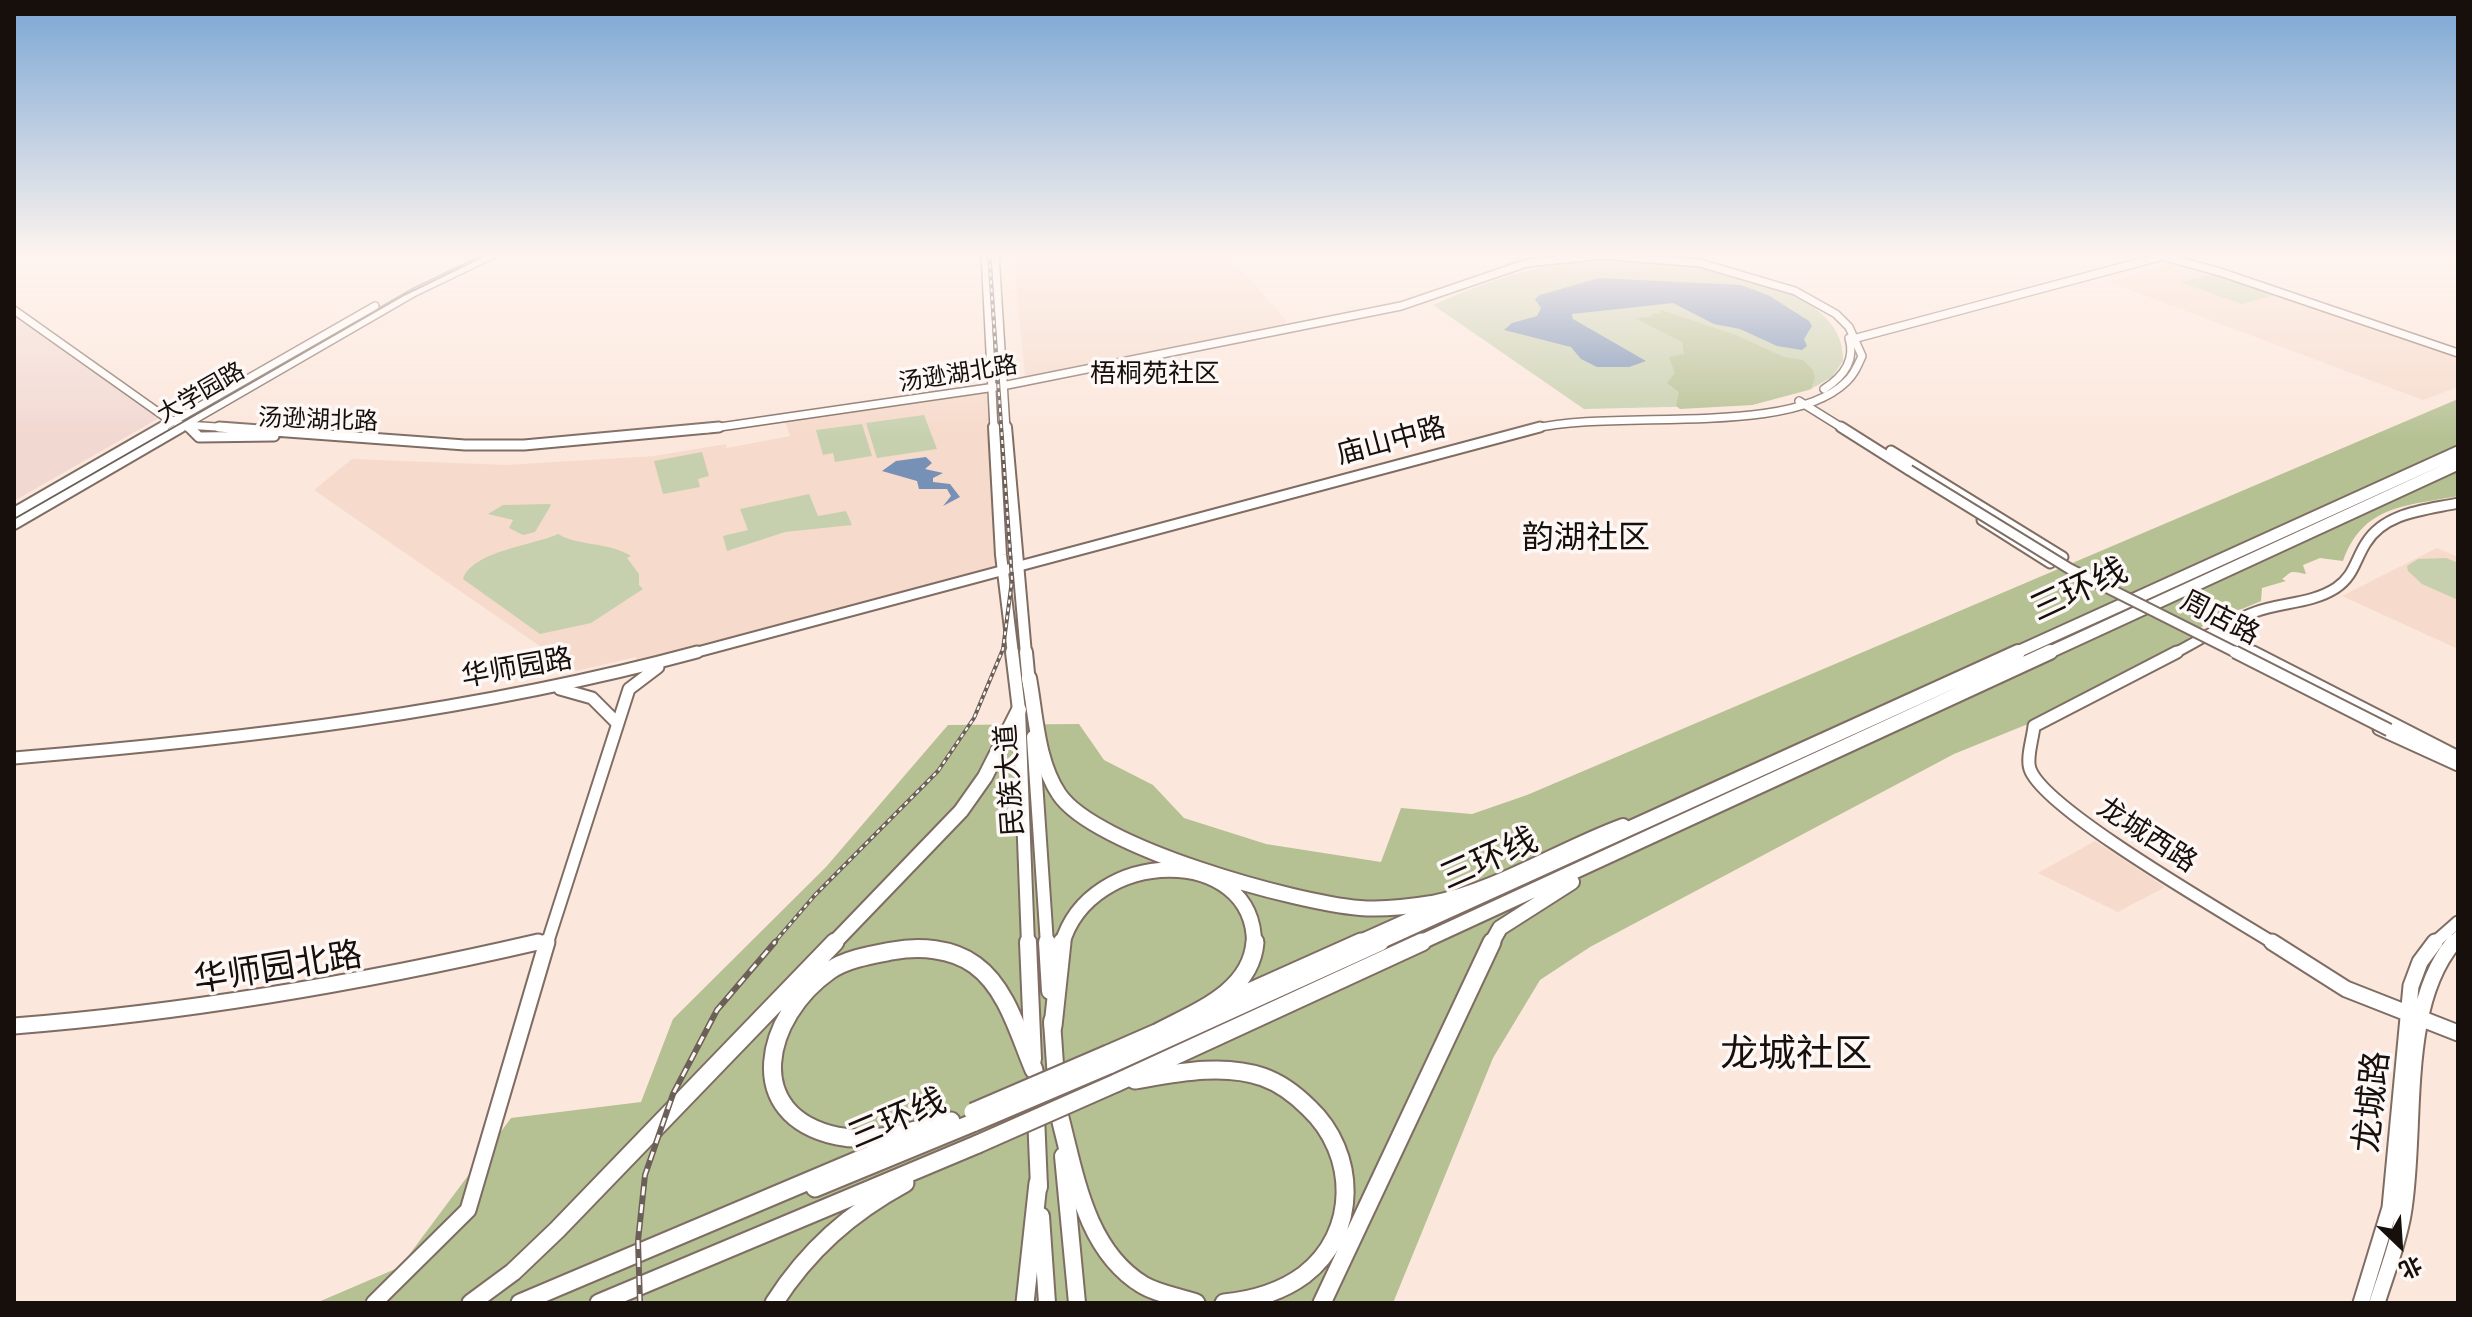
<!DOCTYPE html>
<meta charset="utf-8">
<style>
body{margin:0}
#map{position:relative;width:2472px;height:1317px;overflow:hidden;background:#fce7dc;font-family:"Crimson Pro","Noto Sans SC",serif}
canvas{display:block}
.frame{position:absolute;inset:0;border:16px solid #160f0b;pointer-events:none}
.north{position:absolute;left:2360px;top:1205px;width:80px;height:80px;-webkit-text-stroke:6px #fdf8f6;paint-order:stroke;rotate:155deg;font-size:22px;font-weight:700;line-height:32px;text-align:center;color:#160f0b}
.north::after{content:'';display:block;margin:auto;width:28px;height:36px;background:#160f0b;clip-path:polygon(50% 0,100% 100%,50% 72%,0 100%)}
</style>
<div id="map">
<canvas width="2472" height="1317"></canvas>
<div class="frame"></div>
<div class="north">北</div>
</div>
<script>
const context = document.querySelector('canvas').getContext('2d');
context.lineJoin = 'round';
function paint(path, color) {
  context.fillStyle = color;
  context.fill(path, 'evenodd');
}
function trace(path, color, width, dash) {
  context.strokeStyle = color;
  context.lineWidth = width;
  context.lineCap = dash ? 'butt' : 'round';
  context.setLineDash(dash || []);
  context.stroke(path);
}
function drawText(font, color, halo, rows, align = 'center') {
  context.font = font + ' "Crimson Pro","Noto Sans SC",serif';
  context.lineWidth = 7;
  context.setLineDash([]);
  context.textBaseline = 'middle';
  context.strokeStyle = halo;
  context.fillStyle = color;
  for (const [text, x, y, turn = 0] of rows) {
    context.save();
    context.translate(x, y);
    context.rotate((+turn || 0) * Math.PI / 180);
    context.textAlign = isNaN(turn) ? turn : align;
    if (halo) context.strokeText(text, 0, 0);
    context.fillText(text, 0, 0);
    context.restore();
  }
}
paint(new Path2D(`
 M1013,254h214l60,67 -4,5 -258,50z
 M2173,262l285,93v32l-35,13 -314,-118z
 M988,393l8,175 -359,97 -1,-8 -60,14 -262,-181 38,-31 154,6 148,-9 72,-12 1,4 63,-12 -5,-14z
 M2437,548l21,9v92l-116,-53z
 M2095,841l70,46 -47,25 -80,-39z`), '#f6dacb');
paint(new Path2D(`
 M14,316l145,102 -145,83z`), '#f1d8d1');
paint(new Path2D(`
 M1613,259c60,3 234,18 230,102l-11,16 -23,13 -57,15 -168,4 -151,-104c59,-26 114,-45 180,-46z
 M2214,274l60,21 -32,9 -62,-22z
 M924,415l13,34 -60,9 -11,-35z
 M862,424l10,32 -37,6 -2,-9 -10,2 -7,-25z
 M702,452l7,24 -11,3 2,8 -37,7 -9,-33z
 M809,494l9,22 28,-5 6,14 -67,7 -58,19 -4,-15 25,-6 -8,-21z
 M503,505l47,-1 1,1 -16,27 -12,3 -14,-7 4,-8 -25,-6z
 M558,534c19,12 51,8 73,22l-4,2 12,16v11l4,4 -52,34 -51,11 -77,-55c9,-28 72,-34 95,-45z
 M2446,558l12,5v37l-36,-16 -14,-13 -1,-5 11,-7z`), '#c6d0ae');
paint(new Path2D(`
 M1661,310l75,25 48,22 19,3 10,10 2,8 -4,11 -59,16 -72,4 -4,-3 3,-14 -12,-9 8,-10 -6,-16 15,-3 -2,-12 -47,-24 16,-1 1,-3 9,-1z
 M2458,399v97c-52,10 -95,9 -115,65l-23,-3 -17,7 3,9c-18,-4 -14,-2 -24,5l4,2 -24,7 -1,13 -57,24 -32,27 -144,72 -74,30 -364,193 -50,33 -47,78 -100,245h-1077l84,-36 111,-149 130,-16 32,-83 153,-152 122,-142 131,-1 25,36 49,25 31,33 82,26 115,18 20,-54 71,6 55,-19z`), '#b5c193');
paint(new Path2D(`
 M1599,278l142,7 27,10 41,26 3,5 -8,13 3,7 -5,4 -25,-4 -37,-17 -26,-5 -41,-21 -101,11 1,5 73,42 -17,6h-32l-16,-8 -10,-12 -67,-17 8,-7 25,-7 4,-8 -6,-9 5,-4z
 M926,457l6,6 -7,6 18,4 -10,5v4l17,2 10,13 -17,9 8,-10 -4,-7h-28l-2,-8 -35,-10 14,-10z`), '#7690b6');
const secondaryFar3 = new Path2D(`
 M2158,255l62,17 238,81
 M14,310l151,107 26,12
 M1853,339l310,-83
 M1824,389c19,-12 32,-28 25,-51
 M1799,401l45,28
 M186,425l61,4
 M706,429l296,-43 399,-80 126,-43 76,-8 97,8 95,28 41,23 13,13 13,29c-4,9 -8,19 -16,26 -57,56 -233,26 -314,47`);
const secondaryFar2 = new Path2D(`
 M189,427l10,10 75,-1
 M219,427l246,18h59l195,-18
 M1841,427l68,43
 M1891,451l172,106
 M1982,520l68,43
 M2216,633l41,21
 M690,654l850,-227
 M2173,654c27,-14 54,-32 82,-42 27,-10 56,-8 81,-24 18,-12 19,-28 30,-45 19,-31 60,-33 92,-40`);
const secondaryFar1 = new Path2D(`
 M2177,652l-143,74c-1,12 -8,32 -4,43 14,41 199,146 245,175
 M2253,652l205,105
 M560,689l32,9 24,24
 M2379,729l79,36
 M14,758c229,-19 461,-46 683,-106
 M530,944l17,-4
 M547,944l82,-255 29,-22
 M2433,944l25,-22
 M2452,944l6,-7`);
const secondary = new Path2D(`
 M2272,942l74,47 112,44
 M14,1026c178,-14 351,-44 524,-84
 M374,1303l94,-93 79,-268
 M2361,1303l29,-95 21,-222 9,-24 15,-20
 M2377,1303c9,-29 21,-59 26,-88 15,-84 -5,-206 51,-273`);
const primaryFar3 = new Path2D(`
 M985,254l9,175
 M995,254l11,175
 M160,429l215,-123
 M178,429l237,-137 79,-38`);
const primaryFar2 = new Path2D(`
 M994,427l7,128 12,99
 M1006,427l20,227
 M14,513l149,-86
 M14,524l167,-97`);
const primaryFar1 = new Path2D(`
 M1012,652l7,58 9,234
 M1026,652l3,32
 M1033,737l14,207`);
const primary = new Path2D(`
 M1028,942l5,117
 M1047,942l3,49
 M1052,1021l4,58
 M1035,1092l4,95
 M1063,1156l14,147
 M1041,1216l6,87`);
const highwayFar2 = new Path2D(`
 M2013,654l445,-202
 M2046,654l412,-190`);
const highwayFar1 = new Path2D(`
 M1029,678c7,38 8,83 30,116 35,53 237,109 301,114 25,2 48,-1 72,-5 66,-13 128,-54 191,-77
 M833,944l128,-133 24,-34 34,-67
 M1062,944c28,-98 193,-100 192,0
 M1356,944l85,-38
 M1375,944l643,-292
 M1417,944l633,-292
 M1491,944l9,-16 72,-46`);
const highway = new Path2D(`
 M1209,1010l152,-68
 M1053,1026l9,-84
 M1151,1036c39,-22 100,-41 104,-94
 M1108,1054l48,-21
 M1109,1065l271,-123
 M1135,1080c41,-7 88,-17 128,-3 17,6 33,18 46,31 48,45 50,125 -5,167 -23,17 -51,25 -80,28
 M1116,1083l306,-141
 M1059,1114c16,60 26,136 84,171 15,9 36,12 53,18
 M951,1121c-36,9 -77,23 -114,15 -97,-21 -72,-120 -8,-165 17,-12 42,-16 63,-20 27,-5 60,-3 83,14 32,23 44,70 59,105
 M815,1188l160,-66
 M471,1303l42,-31 44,-42 278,-288
 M520,1303l395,-167
 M599,1303l379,-159
 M774,1303c34,-53 76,-90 131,-120
 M1025,1303l13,-120
 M1322,1303l170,-361`);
trace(secondaryFar3, '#7f6d63', 10);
trace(secondaryFar2, '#7f6d63', 13);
trace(secondaryFar1, '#7f6d63', 15);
trace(secondary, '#7f6d63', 19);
trace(primaryFar3, '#7f6d63', 10);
trace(primaryFar2, '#7f6d63', 14);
trace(primaryFar1, '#7f6d63', 16);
trace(primary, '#7f6d63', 20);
trace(highwayFar2, '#7f6d63', 15);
trace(highwayFar1, '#7f6d63', 18);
trace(highway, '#7f6d63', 21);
trace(secondaryFar3, '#fff', 7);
trace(secondaryFar2, '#fff', 9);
trace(secondaryFar1, '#fff', 11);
trace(secondary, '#fff', 15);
trace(primaryFar3, '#fff', 7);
trace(primaryFar2, '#fff', 10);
trace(primaryFar1, '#fff', 12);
trace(primary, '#fff', 16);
trace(highwayFar2, '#fff', 11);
trace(highwayFar1, '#fff', 14);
trace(highway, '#fff', 17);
trace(new Path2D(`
 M14,519l390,-224 84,-41`), '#6b5f58', 2);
const railFar1 = new Path2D(`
 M773,944l42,-49 123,-124 36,-53 29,-69 9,-69 -23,-326`);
const rail = new Path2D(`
 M640,1303l-2,-62 7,-66 28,-81 44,-84 58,-68`);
trace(railFar1, '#6b5f58', 4);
trace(rail, '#6b5f58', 6);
trace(railFar1, '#fdf8f6', 2, [4]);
trace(rail, '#fdf8f6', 3, [9]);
const secondaryBridgeFar1 = new Path2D(`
 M1909,470l161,99 169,85`);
const secondaryBridge = new Path2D(`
 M2235,652l154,78`);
const highwayBridge = new Path2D(`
 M973,1112l135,-58
 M975,1122l134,-57
 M978,1144l138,-61`);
trace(secondaryBridgeFar1, '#7f6d63', 13, []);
trace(secondaryBridge, '#7f6d63', 15, []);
trace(highwayBridge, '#7f6d63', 21, []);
trace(secondaryBridgeFar1, '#fff', 9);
trace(secondaryBridge, '#fff', 11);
trace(highwayBridge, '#fff', 17);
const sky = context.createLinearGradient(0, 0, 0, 439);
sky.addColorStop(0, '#7aa6d4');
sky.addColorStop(0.58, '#fef4ef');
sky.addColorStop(1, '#fef4ef00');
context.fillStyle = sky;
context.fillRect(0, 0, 2472, 439);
drawText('24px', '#160f0b', '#fdf8f6', [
 ["汤逊湖北路",958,374,-9],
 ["大学园路",201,393,-30],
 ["汤逊湖北路",318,420,2]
]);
drawText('26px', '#160f0b', '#fdf8f6', [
 ["梧桐苑社区",1155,374]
]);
drawText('28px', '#160f0b', '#fdf8f6', [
 ["庙山中路",1391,441,-15],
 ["周店路",2220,618,27],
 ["华师园路",517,668,-10],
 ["民族大道",1010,780,-94],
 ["龙城西路",2147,835,33]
]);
drawText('32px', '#160f0b', '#fdf8f6', [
 ["韵湖社区",1586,538]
]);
drawText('34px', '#160f0b', '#fdf8f6', [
 ["三环线",2079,590,-25],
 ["三环线",1489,859,-24],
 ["华师园北路",278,968,-9],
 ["龙城路",2372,1102,-84],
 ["三环线",897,1119,-23]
]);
drawText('38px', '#160f0b', '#fdf8f6', [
 ["龙城社区",1796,1054]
]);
</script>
